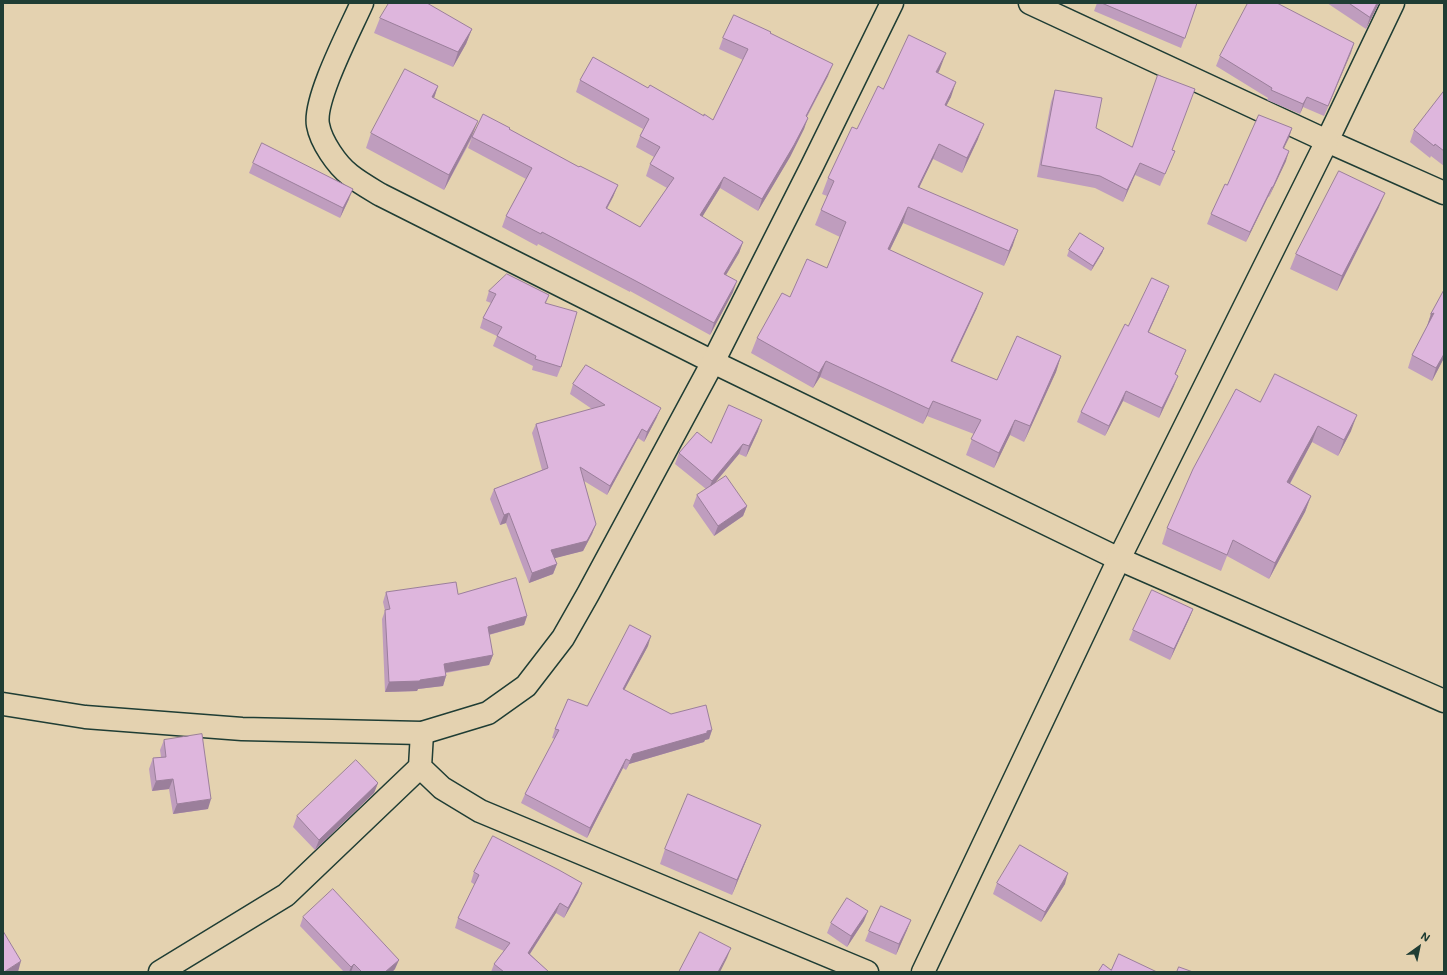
<!DOCTYPE html>
<style>
body{margin:0}
#map{position:relative;width:1447px;height:975px;overflow:hidden;background:#e4d2b0;font-family:Mali,sans-serif}
canvas{display:block}
.frame{position:absolute;inset:0;border:4px solid #1f3d34;pointer-events:none}
.north{position:absolute;left:1399px;top:927px;width:40px;height:40px;-webkit-text-stroke:3px #e4d2b0;paint-order:stroke;rotate:33deg;font-size:11px;font-weight:700;line-height:16px;text-align:center;color:#1f3d34}
.north::after{content:'';display:block;margin:auto;width:14px;height:18px;background:#1f3d34;clip-path:polygon(50% 0,100% 100%,50% 72%,0 100%)}
</style>
<div id="map">
<canvas width="1447" height="975"></canvas>
<div class="frame"></div>
<div class="north">N</div>
</div>
<script>
const context = document.querySelector('canvas').getContext('2d');
context.lineJoin = 'round';
function trace(path, color, width, dash) {
  context.strokeStyle = color;
  context.lineWidth = width;
  context.lineCap = dash ? 'butt' : 'round';
  context.setLineDash(dash || []);
  context.stroke(path);
}
function paint(path, color) {
  context.fillStyle = color;
  context.fill(path, 'evenodd');
}
const minor = new Path2D(`
 M362,3c-11,25 -49,97 -44,122 3,17 19,40 32,50 10,8 21,14 31,20l332,167 406,197 325,142
 M1393,3l-66,138 117,52
 M420,767l22,21 38,23 387,161
 M160,972l126,-77 134,-128 2,-34`);
const tertiary = new Path2D(`
 M3,704l82,13 157,12 180,4 66,-20 38,-27 37,-48 25,-44 125,-232 99,-196 80,-163
 M923,972l196,-413 208,-418 -297,-138`);
trace(minor, '#1f3d34', 25);
trace(tertiary, '#1f3d34', 25);
trace(minor, '#e4d2b0', 22);
trace(tertiary, '#e4d2b0', 22);
paint(new Path2D(`
 M1097,3h100l-16,45 -87,-37z
 M1327,3h52l-13,26z
 M380,18l92,11 -6,15 -13,23 -79,-34z
 M770,33l58,43 -21,41 -3,12 -14,28 -32,54 -38,-23 -18,29 41,25 -4,11 -13,22 7,17 -23,43 -80,-44v1l-92,-48 -1,2 -35,-19 4,-11 20,-37 -58,-31 4,-10 -28,52 -78,-42 5,-15 67,-47 -4,12 39,38 36,-7 70,38 39,18 -5,12 -6,12 33,18 27,-39 -21,-12 4,-12 4,-7 -18,-10 4,-11 3,-7 -67,-37 4,-12 68,8 56,28 9,4 30,-60 -24,-11 4,-11z
 M1354,43l-30,73 -21,-9 -3,7 -33,-14 1,-2 -52,-32 4,-10z
 M940,69l-2,4 13,24 -5,9 32,33 -16,34 -29,-14 -14,29 94,57 -9,21 -101,-43 -13,27 87,58 -25,54 45,18 64,-24 -5,16 -32,70 -14,-7 -16,33 -28,-13 8,-21 -47,-18 -4,8 -103,-47 -7,11 -62,-35 6,-15 33,-41 37,-29 13,-31 -25,-12 6,-15 6,-14 -5,-2 6,-16 29,-49 26,-40z
 M1055,90l41,38 36,19 40,3 3,1 -5,12 -10,23 -25,-11 -12,27 -28,-14 -58,-11 14,-75z
 M1444,91v75l-13,-10 -1,2 -20,-16 4,-12z
 M1292,128l-8,20 2,13 -17,36h-1l-22,45 -39,-18 4,-10 16,-29z
 M253,163l96,36 -9,19 -91,-45z
 M1379,207l-42,84 -47,-22 6,-15z
 M1104,248l-2,5 -11,18 -24,-15 2,-6z
 M1169,286l-4,10 -16,36 37,18 -4,10 -7,15 -1,11 -15,32 -36,-17 -18,35 -28,-14 4,-10 47,-86z
 M1444,290v68l-12,23 -24,-13 4,-13 15,-29 4,-12z
 M489,291l60,4 -3,8 15,64 -4,10 -25,-7 1,-4 -40,-20 4,-10 -17,-8 3,-10 8,-15 -5,-2z
 M573,384l84,33 -13,25 -6,-4 -31,57 -23,-14 12,43 -4,10 -9,17 -29,7 3,6 -4,10 -24,9 -23,-60 -6,2 -10,-26 4,-10 48,-19 -10,-37 4,-9 56,-15 -22,-15z
 M1260,402l91,29 -13,25 -26,-14 -22,42 21,12 -6,16 -36,67 -42,-23 -6,15 -59,-27 5,-16z
 M758,431l-12,26 -7,-3 -24,29 32,23 -4,10 -29,20 -21,-30 4,-11 9,-6 -31,-25 4,-11z
 M386,592l72,2 69,22 -3,9 -35,10 4,20 -4,10 -43,8v3l-3,10 -25,3 -1,2 -32,1 -3,-73 3,-8 -2,-9z
 M1193,609l-4,10 -19,41 -41,-20 4,-10z
 M648,646l-24,44 47,24 41,16 -3,9 -4,1 -1,2 -75,22 -3,6 -3,-2 -36,70 -66,-35 4,-9 30,-55 -3,-1 3,-9 32,-23z
 M164,740l44,69 -35,5 -4,-25 -17,2 -3,-22 4,-11 8,-1 -1,-7z
 M378,783l-4,10 -59,57 -22,-23 4,-11z
 M755,839l-23,56 -72,-31 5,-15z
 M474,872l108,11 -4,10 -14,25 -8,-5 -26,41 19,18h-58l3,-8 10,-13 -49,-23 3,-10 17,-33 -4,-3z
 M997,883l68,1 -24,38 -48,-28z
 M303,917l92,52 -3,3h-48l-44,-46z
 M911,920l-4,10 -11,25 -31,-14 4,-10z
 M864,921l-17,26 -20,-14 4,-10z`), '#bf9dbe');
paint(new Path2D(`
 M1377,3h2l-13,26 4,-12z
 M472,29l-6,15 -13,23 5,-15z
 M1354,43l-3,10 -27,63 4,-10z
 M946,53l-6,16 -9,18 5,-15z
 M833,64l-5,12 -27,51 5,-11z
 M956,82l-5,15 -12,23 6,-15z
 M438,86l-5,15 -1,-4z
 M1307,97l-4,10 -3,7 3,-10z
 M808,118l-4,11 -14,28 -32,54 4,-12z
 M478,121l-6,15 -28,54 5,-15z
 M984,124l-6,15 -16,34 5,-15z
 M1292,128l-3,10 -10,20 4,-10z
 M939,144l-6,15 -21,43 6,-15z
 M1289,151l-3,10 -17,36 4,-10z
 M1140,163l-5,12 -12,27 4,-12z
 M724,177l-4,11 -24,39 4,-12z
 M618,185l-5,12 -12,22 5,-11z
 M1272,187l-4,10 -22,45 4,-10z
 M353,189l-4,10 -9,19 3,-10z
 M1385,193l-6,14 -42,84 5,-15z
 M908,207l-5,16 -20,41 5,-15z
 M1018,230l-5,15 -9,21 5,-15z
 M743,242l-4,11 -19,32 4,-11z
 M1104,248l-2,5 -11,18 2,-5z
 M737,281l-4,11 -23,43 4,-12z
 M1169,286l-4,10 -21,46 4,-10z
 M983,293l-6,15 -32,68 6,-15z
 M1434,313l-7,13 4,-12z
 M1186,350l-4,10 -11,24 4,-10z
 M1444,354v4l-12,23 4,-13z
 M1061,356l-5,16 -32,70 6,-16z
 M826,361l-6,16 -7,11 6,-15z
 M1178,376l-4,10 -15,32 3,-10z
 M1126,391l-3,10 -18,35 4,-10z
 M933,401l-6,15 -4,8 6,-15z
 M661,408l-4,9 -13,25 3,-10z
 M1357,415l-6,16 -13,25 6,-16z
 M762,420l-4,11 -12,26 3,-11z
 M1015,420l-5,15 -16,33 5,-15z
 M1318,426l-6,16 -30,56 5,-16z
 M642,429l-4,9 -31,57 3,-9z
 M743,444l-4,10 -31,37 4,-10z
 M1311,496l-6,16 -36,67 6,-16z
 M747,506l-4,10 -29,20 4,-10z
 M509,513l-3,10 -6,2 4,-10z
 M596,524l-4,10 -9,17 -35,9 3,-10z
 M557,564l-4,10 -24,9 3,-10z
 M1193,609l-4,10 -19,41 4,-11z
 M527,616l-3,9 -40,11 4,-9z
 M651,636l-3,10 -28,52 3,-9z
 M493,655l-4,10 -48,8 3,-9z
 M446,676l-3,10 -25,3 -1,2 -32,1 4,-10 31,-2z
 M712,730l-3,9 -4,1 -1,2 -75,22 -3,6 7,-16z
 M626,759l-3,9 -36,70 3,-10z
 M173,779l-4,10 -17,2 4,-10z
 M378,783l-4,10 -59,57 4,-10z
 M211,799l-3,10 -35,5 4,-10z
 M761,825l-6,14 -23,56 5,-15z
 M1068,873l-3,11 -24,38 4,-10z
 M582,883l-4,10 -14,25 4,-10z
 M560,903l-4,10 -32,50 4,-10z
 M868,911l-4,10 -17,26 4,-11z
 M911,920l-4,10 -11,25 3,-11z
 M731,948l-4,10 -7,14h-2z
 M399,960l-4,9 -3,3h-7z
 M21,961l-3,11h-14z
 M354,964l-3,8h-2l2,-5z`), '#9b7f9b');
const building = new Path2D(`
 M389,3h38l45,26 -14,23 -78,-34z
 M1102,3h95l-12,35z
 M1248,3h29l77,40 -26,63 -21,-9 -4,7 -32,-14 1,-2 -52,-32z
 M1349,3h28l-7,14z
 M734,15l37,17 -1,1 63,31 -27,52 2,2 -14,27 -32,54 -38,-22 -24,38 43,27 -19,32 13,7 -23,42 -80,-43 -92,-48 -1,2 -35,-18 26,-48 -60,-31 11,-23 27,14 -1,1 70,38 1,-1 38,19 -12,23 34,19 34,-49 -24,-14 10,-17 -20,-11 9,-17 -69,-39 13,-23 55,31 2,-3 54,31v-2l9,6 35,-71 -25,-11z
 M909,35l37,18 -10,19 20,10 -11,23 39,19 -17,34 -28,-14 -21,43 100,43 -9,21 -101,-44 -20,42 95,44 -32,68 46,19 20,-44 44,20 -31,70 -15,-6 -16,33 -28,-14 10,-19 -48,-19 -4,8 -103,-48 -7,12 -62,-35 25,-45 8,4 17,-38 20,9 19,-46 -25,-12 13,-29 -6,-3 24,-51 5,2 21,-43 5,3z
 M405,69l33,17 -6,11 46,24 -29,54 -78,-42z
 M1158,75l37,14 -23,61 3,1 -10,23 -25,-11 -13,27 -27,-14 -59,-11 14,-75 47,8 -6,30 36,19z
 M1444,91v60l-9,-7 -1,2 -20,-16z
 M1259,115l33,13 -9,20 6,3 -16,36h-1l-22,45 -39,-18 14,-30 2,1z
 M262,143l91,46 -10,19 -90,-45z
 M1339,171l46,22 -43,83 -46,-22z
 M1080,233l24,15 -11,18 -24,-16z
 M507,274l42,21 -4,8 32,9 -16,55 -26,-8 1,-3 -39,-20 5,-9 -19,-9 13,-24 -7,-3z
 M1152,278l17,8 -21,46 38,18 -11,24 3,2 -16,32 -36,-17 -17,35 -28,-14 44,-88 3,2z
 M1444,290v64l-8,14 -24,-13 22,-42 -3,1z
 M586,365l75,43 -14,24 -5,-3 -32,57 -30,-19 16,57 -9,17 -36,9 6,14 -25,9 -23,-60 -5,2 -10,-26 54,-21 -12,-44 69,-19 -32,-21z
 M1275,374l82,41 -13,25 -26,-14 -31,56 24,14 -36,67 -42,-23 -6,15 -60,-27 26,-59 43,-80 24,13z
 M729,405l33,15 -13,26 -6,-2 -31,37 -33,-28 18,-21 14,11z
 M726,476l21,30 -29,20 -21,-31z
 M516,578l11,38 -39,11 5,28 -49,9 2,12 -26,4v1l-31,1 -4,-72 5,-1 -4,-17 70,-10 2,12z
 M1152,590l41,19 -19,40 -41,-19z
 M630,625l21,11 -28,53 48,25 35,-9 6,25 -5,1v2l-74,21 -3,7 -4,-2 -36,69 -65,-34 34,-64 -4,-1 13,-30 19,7z
 M202,734l9,65 -34,5 -4,-25 -17,2 -3,-23 13,-1 -2,-17z
 M356,760l22,23 -59,57 -22,-24z
 M688,794l73,31 -24,55 -72,-31z
 M493,836l66,34 23,13 -14,25 -8,-5 -32,50 21,19h-45l-10,-8 16,-21 -52,-25 21,-43 -5,-3z
 M1020,845l48,28 -23,39 -48,-29z
 M333,889l66,71 -14,12h-23l-8,-8 -3,3 -48,-50z
 M847,898l21,13 -17,25 -20,-13z
 M881,906l30,14 -12,24 -30,-13z
 M3,931l18,30 -17,11h-1z
 M700,932l31,16 -13,24h-39z
 M1119,954l38,18h-59l5,-8 8,6z
 M1179,967l14,5h-16z`);
paint(building, '#deb6dd');
trace(building, '#9b7f9b', 1);
</script>
